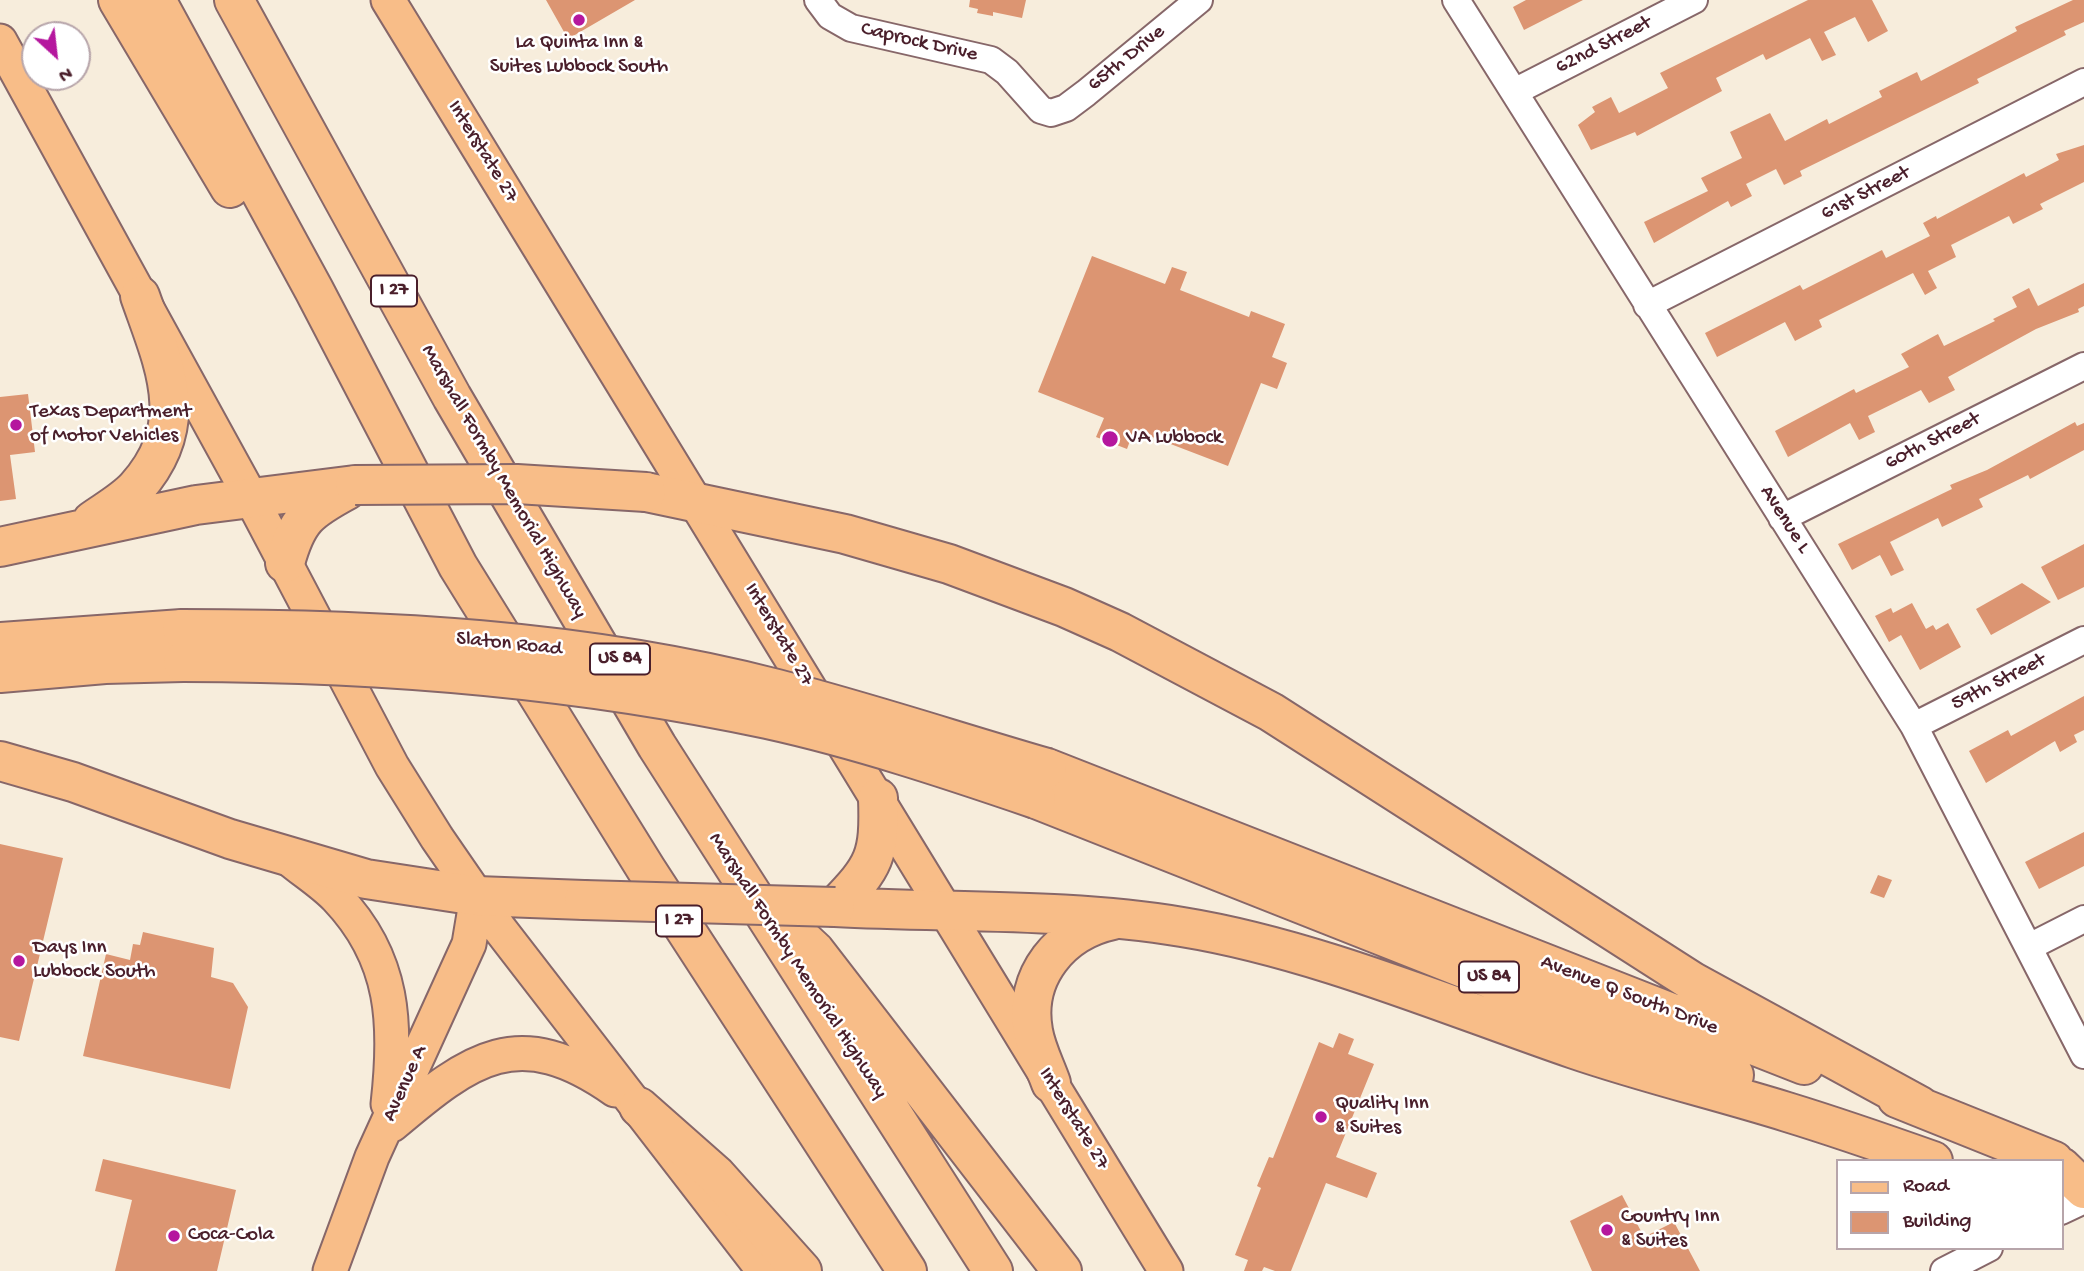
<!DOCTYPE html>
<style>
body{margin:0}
#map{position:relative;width:2084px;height:1271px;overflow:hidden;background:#f7eddc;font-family:"Gochi Hand",sans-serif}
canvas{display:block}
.legend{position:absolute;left:1836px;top:1159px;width:228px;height:91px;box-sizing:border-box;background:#fff;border:2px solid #b7a5aa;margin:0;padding:9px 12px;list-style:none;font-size:21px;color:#4a1f2b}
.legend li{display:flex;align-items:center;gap:14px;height:35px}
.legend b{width:35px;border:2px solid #b7a5aa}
.north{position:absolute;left:21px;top:21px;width:70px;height:70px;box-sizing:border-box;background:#fff;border:2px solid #b7a5aa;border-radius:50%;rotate:153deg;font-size:19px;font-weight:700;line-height:28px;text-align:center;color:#4a1f2b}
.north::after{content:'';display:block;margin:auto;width:24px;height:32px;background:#b5179e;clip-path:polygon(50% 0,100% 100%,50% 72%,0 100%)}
</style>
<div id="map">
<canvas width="2084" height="1271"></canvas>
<ul class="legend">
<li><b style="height:9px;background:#f8bd88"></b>Road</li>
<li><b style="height:19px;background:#dc9572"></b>Building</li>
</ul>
<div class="north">N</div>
</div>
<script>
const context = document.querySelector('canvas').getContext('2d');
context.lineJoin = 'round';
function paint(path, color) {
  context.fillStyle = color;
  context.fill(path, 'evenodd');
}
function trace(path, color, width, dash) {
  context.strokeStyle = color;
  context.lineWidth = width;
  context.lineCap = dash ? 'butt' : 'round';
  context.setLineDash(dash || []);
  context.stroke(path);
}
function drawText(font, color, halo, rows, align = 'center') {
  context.font = font + ' "Gochi Hand",sans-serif';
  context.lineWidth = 5;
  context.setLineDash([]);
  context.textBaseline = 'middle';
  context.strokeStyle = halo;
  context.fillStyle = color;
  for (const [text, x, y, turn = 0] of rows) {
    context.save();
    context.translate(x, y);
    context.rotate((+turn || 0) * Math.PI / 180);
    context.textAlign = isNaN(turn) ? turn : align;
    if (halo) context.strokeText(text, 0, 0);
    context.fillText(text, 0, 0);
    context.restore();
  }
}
paint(new Path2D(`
 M546,0h89l-67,39z
 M970,0h56l-4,18 -29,-6v4l-16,-3 1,-4 -9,-2z
 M1526,0h57l-59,30 -11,-23z
 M1808,0h64l16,31 -20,11 -13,-25 -31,15 12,23 -14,6 -12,-23 -44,22 -3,-6 -47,24 6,13 -85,45 -2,-4 -44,18 -13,-25 17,-13 -3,-5 19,-10 8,16 49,-25 -8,-15z
 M2073,0h11v22l-20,9 2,4 -89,44 2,4 -179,88 2,5 -18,9 -8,-16 -30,15 6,12 -21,11 -3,-6 -74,42 -10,-21 64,-31 -7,-13 41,-20 -12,-26 40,-19 15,28 42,-22 2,5 53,-27 -3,-6 38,-19 4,9 96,-50 -2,-4z
 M2084,145v37l-44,22 3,5 -30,15 -4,-8 -58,29 5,12 -28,14 9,17 -12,7 -12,-22 -94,47 3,7 -27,14 -10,-19 -68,35 -12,-24 95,-48 3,5 79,-40 4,8 44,-22 -7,-13 13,-7 1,3 87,-46 2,4 33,-17 -3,-6z
 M1092,256l73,28 7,-17 15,5 -7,18 69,27 2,-6 34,13 -13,33 15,6 -10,26 -16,-6 -33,83 -94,-36 -7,19 -31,-12 8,-19 -66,-26z
 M2084,283v23l-6,3 1,3 -43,17 -88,48 7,13 -26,13 -8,-13 -53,26 7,16 -16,8 -9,-17 -62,34 -13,-26 79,-42 2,4 53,-26 -8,-13 37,-20 6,12 51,-25 -2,-2 24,-12 -5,-10 17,-9 9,18z
 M28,394l7,58 -25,3 6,44 -16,2v-104z
 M2075,422l2,4 7,-3v27l-54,29 -2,-4 -49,24 4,8 -41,20 -4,-9 -48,24 14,28 -13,6 -11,-21 -28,15 -14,-26 114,-55 -2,-4 37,-15z
 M2084,544v43l-26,13 -17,-33z
 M2022,583l29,19 -60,33 -15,-26z
 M1912,603l14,26 7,-4 3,5 12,-7 13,24 -41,23 -19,-35 -12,7 -14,-26 16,-8 2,5z
 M2084,696v34l-10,5 3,7 -17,10 -5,-11 -69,42 -17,-32 39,-21 3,6z
 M2084,832v34l-45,23 -14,-27z
 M0,844l63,14 -44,183 -19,-4z
 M1878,875l14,5 -8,18 -14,-5z
 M143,932l71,16 -3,29 22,6 15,24 -18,82 -147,-33 23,-102 24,6 3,-16 7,1z
 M1339,1033l15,6 -6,15 26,10 -38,93 41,16 -10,25 -41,-15 -35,88h-16l-11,-4 -2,4h-18l4,-11 -13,-5 26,-67 -4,-2 12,-29 4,1 46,-116 14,6z
 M103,1159l133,31 -19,81h-102l17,-71 -37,-9z
 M1622,1195l22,42 30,-15 26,49h-108l-22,-50z`), '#dc9572');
const minor = new Path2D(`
 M818,0l12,16 21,12 140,32 16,12 34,38 10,3 15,-5 20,-15 113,-93
 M1456,0l458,726 170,329
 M1514,92l180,-92
 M1647,305l437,-223
 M1782,518l302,-152
 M1914,726l170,-86
 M2029,947l55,-28
 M2061,1211l23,-11
 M1944,1271l45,-23`);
const major = new Path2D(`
 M388,0l778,1271
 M0,41l250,455 142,270 45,72 62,90 265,343
 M287,857c16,14 36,26 50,41 58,61 60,127 51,206
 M392,1125c79,-67 126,-103 223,-35
 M330,1271l42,-114 97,-213 8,-48`);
const highway = new Path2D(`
 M118,0l112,188
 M156,0l158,290 144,276 188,303 261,402
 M234,0l218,397 205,349 336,525
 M646,492l199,42 104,30 115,43 56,25 151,80 422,270 227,124
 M92,521c14,-10 32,-20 44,-33 57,-64 29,-121 4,-192
 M0,547l196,-42 159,-20
 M285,563c12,-44 23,-52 62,-73
 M0,642l182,-13
 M0,673l105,-9 78,-2
 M0,761l73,21 157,57 136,40 111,17 107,4
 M1047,768l757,297
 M1036,799l698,276
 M835,907c116,6 233,1 347,20 130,21 267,79 392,122 70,24 142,41 213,63 49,15 98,32 146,49
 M835,907c40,-41 45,-51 43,-109
 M800,937l15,14 247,320
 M1051,1083c-6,-17 -15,-34 -18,-52 -10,-55 28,-100 80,-111
 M1897,1098l157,63
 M639,1107l77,68 86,96
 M2061,1167l23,22`);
trace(minor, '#876769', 30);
trace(major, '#876769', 37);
trace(highway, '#876769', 42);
trace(minor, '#fff', 26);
trace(major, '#f8bd88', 33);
trace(highway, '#f8bd88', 38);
const highwayBridge = new Path2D(`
 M355,485l162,-1 129,8
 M182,629c198,0 401,10 595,60 90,23 180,53 270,79
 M183,662c197,0 391,16 584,57 91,20 181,50 269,80
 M584,900l251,7`);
trace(highwayBridge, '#876769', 42, []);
trace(highwayBridge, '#f8bd88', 38);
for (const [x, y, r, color] of [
 [579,20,7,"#b5179e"],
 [16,425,7,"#b5179e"],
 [1110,439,9,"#b5179e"],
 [19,961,7,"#b5179e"],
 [1321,1117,7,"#b5179e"],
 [1607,1230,7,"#b5179e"],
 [174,1236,7,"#b5179e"]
]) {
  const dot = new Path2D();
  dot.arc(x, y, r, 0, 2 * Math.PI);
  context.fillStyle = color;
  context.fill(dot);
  trace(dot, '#fff', 2.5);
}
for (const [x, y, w] of [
 [394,291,46],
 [620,659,60],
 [679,921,46],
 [1489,977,60]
]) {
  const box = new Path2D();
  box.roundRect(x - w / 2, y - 15.5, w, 31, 5);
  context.fillStyle = '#fff';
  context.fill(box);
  trace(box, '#4a1f2b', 2);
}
drawText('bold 19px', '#4a1f2b', null, [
 ["I 27",394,291],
 ["US 84",620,659],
 ["I 27",679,921],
 ["US 84",1489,977]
]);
drawText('21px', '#4a1f2b', '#fff', [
 ["Caprock Drive",919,43,13],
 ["62nd Street",1604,46,-27],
 ["65th Drive",1127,59,-39],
 ["Interstate 27",482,152,58],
 ["61st Street",1866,194,-27],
 ["60th Street",1933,442,-27],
 ["Marshall Formby Memorial Highway",503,482,60],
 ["Avenue L",1784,520,57],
 ["Interstate 27",778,635,59],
 ["Slaton Road",509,645,6],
 ["59th Street",1999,683,-27],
 ["Marshall Formby Memorial Highway",797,966,57],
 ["Avenue Q South Drive",1629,996,21],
 ["Avenue A",406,1084,-66],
 ["Interstate 27",1073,1119,58]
]);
drawText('21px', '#4a1f2b', '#fff', [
 ["La Quinta Inn &",579,44,"center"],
 ["Suites Lubbock South",579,68,"center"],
 ["Texas Department",30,413],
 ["of Motor Vehicles",30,437],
 ["VA Lubbock",1126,439],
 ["Days Inn",33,949],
 ["Lubbock South",33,973],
 ["Quality Inn",1335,1105],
 ["& Suites",1335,1129],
 ["Country Inn",1621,1218],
 ["& Suites",1621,1242],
 ["Coca-Cola",188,1236]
], 'left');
</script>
